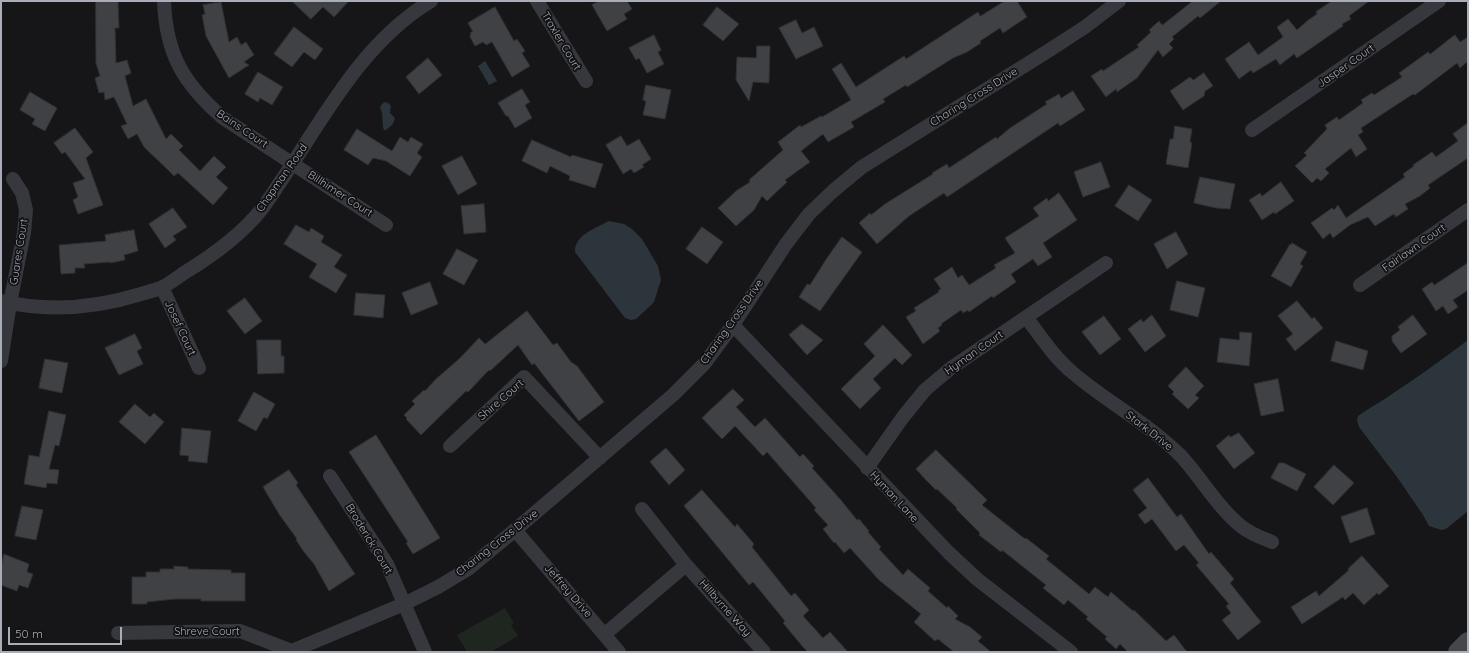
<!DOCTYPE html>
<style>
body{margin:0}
#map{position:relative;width:1469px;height:653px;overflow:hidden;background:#161618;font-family:Quicksand,sans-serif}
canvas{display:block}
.frame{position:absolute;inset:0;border:2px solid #a8adb8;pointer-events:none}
.scale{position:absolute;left:8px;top:627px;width:114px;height:18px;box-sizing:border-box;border:2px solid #a8adb8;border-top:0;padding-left:5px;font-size:12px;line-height:14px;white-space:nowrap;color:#a8adb8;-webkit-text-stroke:3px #111113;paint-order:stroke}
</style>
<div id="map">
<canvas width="1469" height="653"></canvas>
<div class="frame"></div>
<div class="scale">50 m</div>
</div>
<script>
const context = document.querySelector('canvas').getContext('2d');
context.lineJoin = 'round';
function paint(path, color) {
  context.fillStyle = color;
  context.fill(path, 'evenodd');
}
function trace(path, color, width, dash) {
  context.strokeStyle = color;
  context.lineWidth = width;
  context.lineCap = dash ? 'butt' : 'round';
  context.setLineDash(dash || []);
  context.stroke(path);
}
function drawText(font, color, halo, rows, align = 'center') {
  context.font = font + ' Quicksand,sans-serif';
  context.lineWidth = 3.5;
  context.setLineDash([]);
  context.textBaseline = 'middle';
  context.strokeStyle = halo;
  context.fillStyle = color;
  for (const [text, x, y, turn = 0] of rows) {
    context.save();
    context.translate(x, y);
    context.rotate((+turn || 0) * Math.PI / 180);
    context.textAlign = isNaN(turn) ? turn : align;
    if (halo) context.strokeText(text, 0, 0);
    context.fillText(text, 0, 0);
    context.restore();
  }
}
paint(new Path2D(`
 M505,608l9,15 -3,2 7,11 -27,16h-24l-10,-17z`), '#1e261f');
paint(new Path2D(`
 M485,61l12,20 -8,4 -11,-19z
 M384,102l4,1 3,3 -1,7 5,5 -2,6 -7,6h-2l-1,-3 -1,-14 -2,-6z
 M609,221l15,3 8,5 10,10 16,27 3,14 -7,22 -5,5 -13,12 -5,1 -6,-2 -50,-66c-1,-17 21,-24 34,-31z
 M1468,340v171l-22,18 -5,1 -12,-4 -6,-11 -26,-38 -38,-50 -2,-7 1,-4c11,-8 23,-14 34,-22 26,-17 51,-35 76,-54z`), '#2c353c');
const building = new Path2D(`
 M96,1h22l1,27h-4l1,35 11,-3 4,13 -6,3 8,30 13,-7 20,40 5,-5 12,12 -4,4 21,21 14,-15 12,11 -10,10 12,11 -15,17 -35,-32 -4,3 -7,-7 -23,-22 -7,-13 -9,5 -7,-13 6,-2 -13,-27 -9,3 -1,-8 -5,1 -4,-15 5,-2 -4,-13z
 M292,1h57l-15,16 -11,-10 -12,12z
 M599,1h28l5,8 -8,5 3,5 -20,12 -15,-26z
 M1005,1h12l10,16 -24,16 -3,-5 -20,13 1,2 -14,9 -14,6 -46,29 -1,-2 -23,14 2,3 -34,20 3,5 -26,15 -5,-8 -22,17 9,11 -25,18 2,2 -20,19 -5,-5 -8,14 -18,16 -18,-18 18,-17 14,-9 -1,-2 34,-30 -5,-8 22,-17 1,2 20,-11 1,1 29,-17 -19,-31 9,-6 15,24 48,-31 2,3 72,-47 2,4z
 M1193,1h28l-21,17 -2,-2 -26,21 2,2 -5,5 4,4 -10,9 -5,-7 -21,28 -20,14 -1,-3 -10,8 -15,-21 11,-7 1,2 36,-24 -2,-2 14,-13 -2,-2 10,-9 3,4z
 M1332,1h37l-20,15 2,3 -9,5 1,2 -46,32 -3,-4 -14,11 -4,-6 -23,14 -2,-3 -12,9 -14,-20 24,-17 9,13 25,-18 -6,-10 11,-8 9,11 10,-9 10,-7 -1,-2z
 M221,2l8,40 8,-5 4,8 5,-3 8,13 -10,7 5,3 -20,13 -23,-42 -4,-21 3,-1 -2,-9z
 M495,7l19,34 3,-2 8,12 -3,2 8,13 -18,11 -20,-35 -6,3 -3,-3 -8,4 -5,-9 1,-5h2l-5,-9z
 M717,7l22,17 -16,17 -20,-16z
 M796,20l6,13 12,-6 9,19 -27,13 -17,-31z
 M294,27l29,22 -8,11 -11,-8 -12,15 -18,-13z
 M654,35l7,15 -3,2 6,12 -17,9 -8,-15 -3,2 -7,-12z
 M1455,35l5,7 8,-5v24l-8,7 -3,-5 -42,32 -2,-1 -52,34 2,4 -5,3 9,14 -11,8 -5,-9 -26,21 4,4 -8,8 -4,-3 -5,5 -17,-17 12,-11 -3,-2 23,-24 -2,-4 12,-8 2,3 24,-17 -2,-3 11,-7 2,2 28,-18 -3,-4 29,-21 2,2z
 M757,46h13l-1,37 -16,-1 -4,19 -13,-21 1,-23 19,1z
 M428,58l14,17 -23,19 -13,-17z
 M258,72l25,15 -11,18 -12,-7 -2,4 -13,-8z
 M1204,73l9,13 -8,5 -1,5 -21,14 -13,-19 20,-14 3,3z
 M646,85l25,5 -6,29 -22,-4 3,-14 -3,-1z
 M522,89l8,13 -5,3 7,13 -17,10 -7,-12h-2l-8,-13z
 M1073,91l12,19 -25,16 -2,-3 -111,74 -3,-4 -35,23 -32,28 -18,-21 11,-10 1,2 14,-11 48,-30 -1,-1 15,-9 2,4 47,-31 1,2 13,-11 37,-24 -2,-2 14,-8 2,4z
 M30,92l27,16 -12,23 -13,-7 3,-5 -15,-9z
 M1468,123v35l-40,27 2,3 -10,8 -15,8 3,5 -12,8 -2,-3 -19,12 -7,-9 -18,8 -17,13 -3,-5 -7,6 -12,-16 21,-15 2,2 4,-5 8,13 59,-41 -2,-3 11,-8 -1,-1 19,-13 4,5 22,-16 -5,-7z
 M1175,126l17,3 -2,13 2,1 -4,25 -22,-4 4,-25h3z
 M75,128l18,24 -7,6 17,47 -25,9 -5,-14 5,-3 -5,-14 12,-4 -20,-27 -3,2 -8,-11z
 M357,129l35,22 8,-14 8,5 3,-5 12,7 -6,9 5,4 -12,19 -24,-15 -13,-3 -5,7 -24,-15z
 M621,136l6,10 12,-7 12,20 -9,6 2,2 -10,6 -3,-4 -8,5 -17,-29z
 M532,140l39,17 1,-2 31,9 -8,24 -26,-8 1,-4 -20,-10 -3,7 -25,-12z
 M462,156l15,28 -19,11 -16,-29z
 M1101,162l9,25 -27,10 -9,-25z
 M1200,177l35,7 -5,25 -14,-1 -22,-5z
 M1281,182l13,19 -19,13 -1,-2 -12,8 -13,-20 11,-7 2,3z
 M1129,185l23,15 -14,21 -23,-15z
 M1059,193l18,27 -34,23 9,14 -14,9 -5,-7 -22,15 5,8 -23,16 -1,-2 -23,16 -1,-2 -5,3 -2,-3 -20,14 1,1 -4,3 2,3 -17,13 -17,-27 10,-6 -2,-3 25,-16 -1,-1 3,-2 -7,-10 18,-12 6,11 4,-3 7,10 27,-17 -2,-3 21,-12 -10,-15 34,-22 -6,-8 14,-10 1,3z
 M484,204l2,28 -22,2 -3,-28z
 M173,208l14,19 -14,9 3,4 -11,8 -16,-24z
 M296,225l13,7 2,-4 13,8 -3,6 21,13 -8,12 13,8 -11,18 -27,-16 8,-13 -33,-20z
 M702,227l21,15 -16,22 -21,-15z
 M134,230l4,21 -14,4 1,5 -15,3v-1l-26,2 1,4h-10v5l-14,1 -2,-29 47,-4 -1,-6z
 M1176,232l12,22 -21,15 -13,-25z
 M842,237l20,15 -42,59 -21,-14 8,-13 3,1 15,-24z
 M1292,243l15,9 -7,12 3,2 -12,21 -20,-11 19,-32 1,1z
 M457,249l21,11 -14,25 -21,-11z
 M1468,263v27l-15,10 5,7 -10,7 -5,-8 -7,5 -14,-22 10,-7 2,3z
 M1177,281l28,7 -7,29 -28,-7z
 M430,282l8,22 -27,11 -9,-22z
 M356,293l29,2 -2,23 -29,-3z
 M245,298l17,23 -17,13 -18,-23z
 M1297,301l15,18 2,-2 9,11 -28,23 -9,-12 7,-5 -15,-18z
 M527,311l26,34 4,-2 14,19 6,4 27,36 -25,19 -45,-58 -2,2 -14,-20 -28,26 -1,-1 -21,22 -2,-1 -45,44 -15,-16 1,-1 -3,-3 11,-11 -3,-3 12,-11 1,1 11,-12 23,-20 20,-21 6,6z
 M1152,315l14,21 -21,16 -17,-23 13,-10 2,3z
 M1413,315l14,19 -26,19 -9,-12v-5l8,-6 -2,-3z
 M1104,316l17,23 -21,16 -18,-23z
 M802,324l21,16 -16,15 -18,-20z
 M883,325l29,30 -10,10 -7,-7 -22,21 8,9 -21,21 -19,-20 34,-33 -11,-12z
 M1240,332l12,1 -3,33 -32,-4 3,-24 19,2z
 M135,334l7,14 -5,3 6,13 -24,11 -14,-27z
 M257,340h24v16h3v17l-26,1z
 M1336,341l32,10 -5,19 -32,-9z
 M45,359l23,4 -6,30 -23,-5z
 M1186,367l18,19 -9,9 4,3 -11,11 -16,-15 2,-2 -6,-6z
 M1278,379l6,32 -23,5 -7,-32z
 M733,389l11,11 -8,7 19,20 10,-9 35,39 3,-3 11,12 -2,2 28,31 17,21 2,-1 10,12 -1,1 13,15 -2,2 24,26 5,-6 22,19 -2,3 19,17 1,-2 10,10 -3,3 15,8 12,10 -4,4 13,11h-37l-16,-13 -3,2 -21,-19 7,-8 -42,-34 -29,-32 -6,5 -9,-11 -1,1 -11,-14 5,-4 -14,-15 2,-2 -49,-56 -4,4 -28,-30 -13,13 -20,-21z
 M254,392l21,12 -8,15 -3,-2 -8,14 -18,-10z
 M135,404l15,13 4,-4 10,9 -19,22 -26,-22z
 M49,411l17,4 -7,31 -4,-1 -6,24 10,1 -2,14 -10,-1 -1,5 -22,-4 5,-29 10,2z
 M182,428l29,3 -4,32 -19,-2 1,-5 -9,-1z
 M1239,433l16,20 -21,16 -18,-23 13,-11 1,2z
 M376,435l64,103 -27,16 -7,-11 2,-1 -59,-90z
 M666,448l19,22 -16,15 -19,-23z
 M936,450l51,50 -5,5 43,34 1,-1 23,18 -3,3 43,35 6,-7 13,10 3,-5 22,19 1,-1 32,31 8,-6 13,17h-59l-8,-8 -4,5 -11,-10 2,-2 -21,-18 2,-2 -20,-17 -4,5 -21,-17 3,-3 -44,-35 -1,2 -22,-17 1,-2 -24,-24 1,-1 -20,-19 -1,1 -11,-11 -9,-10z
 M1279,463h5l22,11 -9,17 -26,-13z
 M1334,465l20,18 -21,22 -19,-18z
 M289,470l9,13 -2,2 8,12 51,77 -26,17 -15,-27 -10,-12 -8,-12 1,-1 -18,-25 -16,-27z
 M1148,478l29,39 4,-3 28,40 2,-2 23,27 -4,4 31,39 -23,18 -16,-20 9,-7 -5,-7 3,-2 -33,-39 3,-2 -15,-18 -8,6 -24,-32 -7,5 -7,-9 9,-7 -14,-18z
 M702,490l33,37 2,-3 17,20 -2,3 39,49 4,-3 14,17 -6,6 20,22 7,-6 18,20h-40l-5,-5 -20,-24 2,-2 -32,-39 -4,3 -65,-79z
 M22,506l21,4 -7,30 -21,-4z
 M1367,508l8,26 -25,9 -9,-26z
 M4,554l25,10 -2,8 6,2 -5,14 -9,-3 -2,6 -16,-6v-18z
 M1362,556l27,30 -10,9 -2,-2 -13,12 -11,-12 -8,7 -2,-3 -41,27 -11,-17 25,-16 3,5 30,-26 -1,-1z
 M174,566l14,1v2l43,1v3h14v28h-44v-2h-26l-28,3v2h-15v-27h14v-5h14v-3h14z`);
paint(building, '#404145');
trace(building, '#303034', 1);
trace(new Path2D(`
 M164,1c2,54 20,83 59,117l163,107
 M537,1l49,80
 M1252,130l187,-129
 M1360,285l108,-75
 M162,287l37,81
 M1,301c47,11 95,7 140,-7 7,-2 14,-4 20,-6 8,-4 16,-10 23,-15 28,-17 56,-37 77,-63 8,-10 15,-22 22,-32 43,-64 80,-136 148,-177
 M1026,317c15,20 28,40 47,56 34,29 76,51 108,83 21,23 37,52 61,71 9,7 20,11 30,15
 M733,325l216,228 28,26 94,73
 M1,361l9,-58 14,-70 2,-23 -4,-17 -9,-14
 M450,446l74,-69 76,81
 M867,468l36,-51 22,-27 26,-22 155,-105
 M330,476l57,88 38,88
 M642,509l44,56 78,87
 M515,530l104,122
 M118,633l122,-2 52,20
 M605,634l81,-69
 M292,651l112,-47 34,-17 30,-18 47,-39 158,-135 31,-31 29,-39 53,-81 23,-30 24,-23 29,-24 186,-116 37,-24 34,-26`), '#37383d', 14);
trace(new Path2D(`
 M1458,652l10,-10`), '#45474d', 20);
drawText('11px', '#a8adb8', '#111113', [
 ["Traxler Court",561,41,59],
 ["Jasper Court",1346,66,-35],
 ["Charing Cross Drive",974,97,-32],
 ["Bains Court",242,129,34],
 ["Chapman Road",282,178,-55],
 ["Billhimer Court",340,194,33],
 ["Fairlawn Court",1414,248,-35],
 ["Guares Court",19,252,-81],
 ["Charing Cross Drive",732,322,-55],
 ["Josef Court",180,328,65],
 ["Hyman Court",974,353,-35],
 ["Shire Court",501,400,-41],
 ["Stark Drive",1149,431,38],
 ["Hyman Lane",894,497,47],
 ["Broderick Court",369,539,59],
 ["Charing Cross Drive",497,543,-38],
 ["Jeffrey Drive",568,591,49],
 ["Hillburne Way",725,608,48],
 ["Shreve Court",207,632]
]);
</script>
